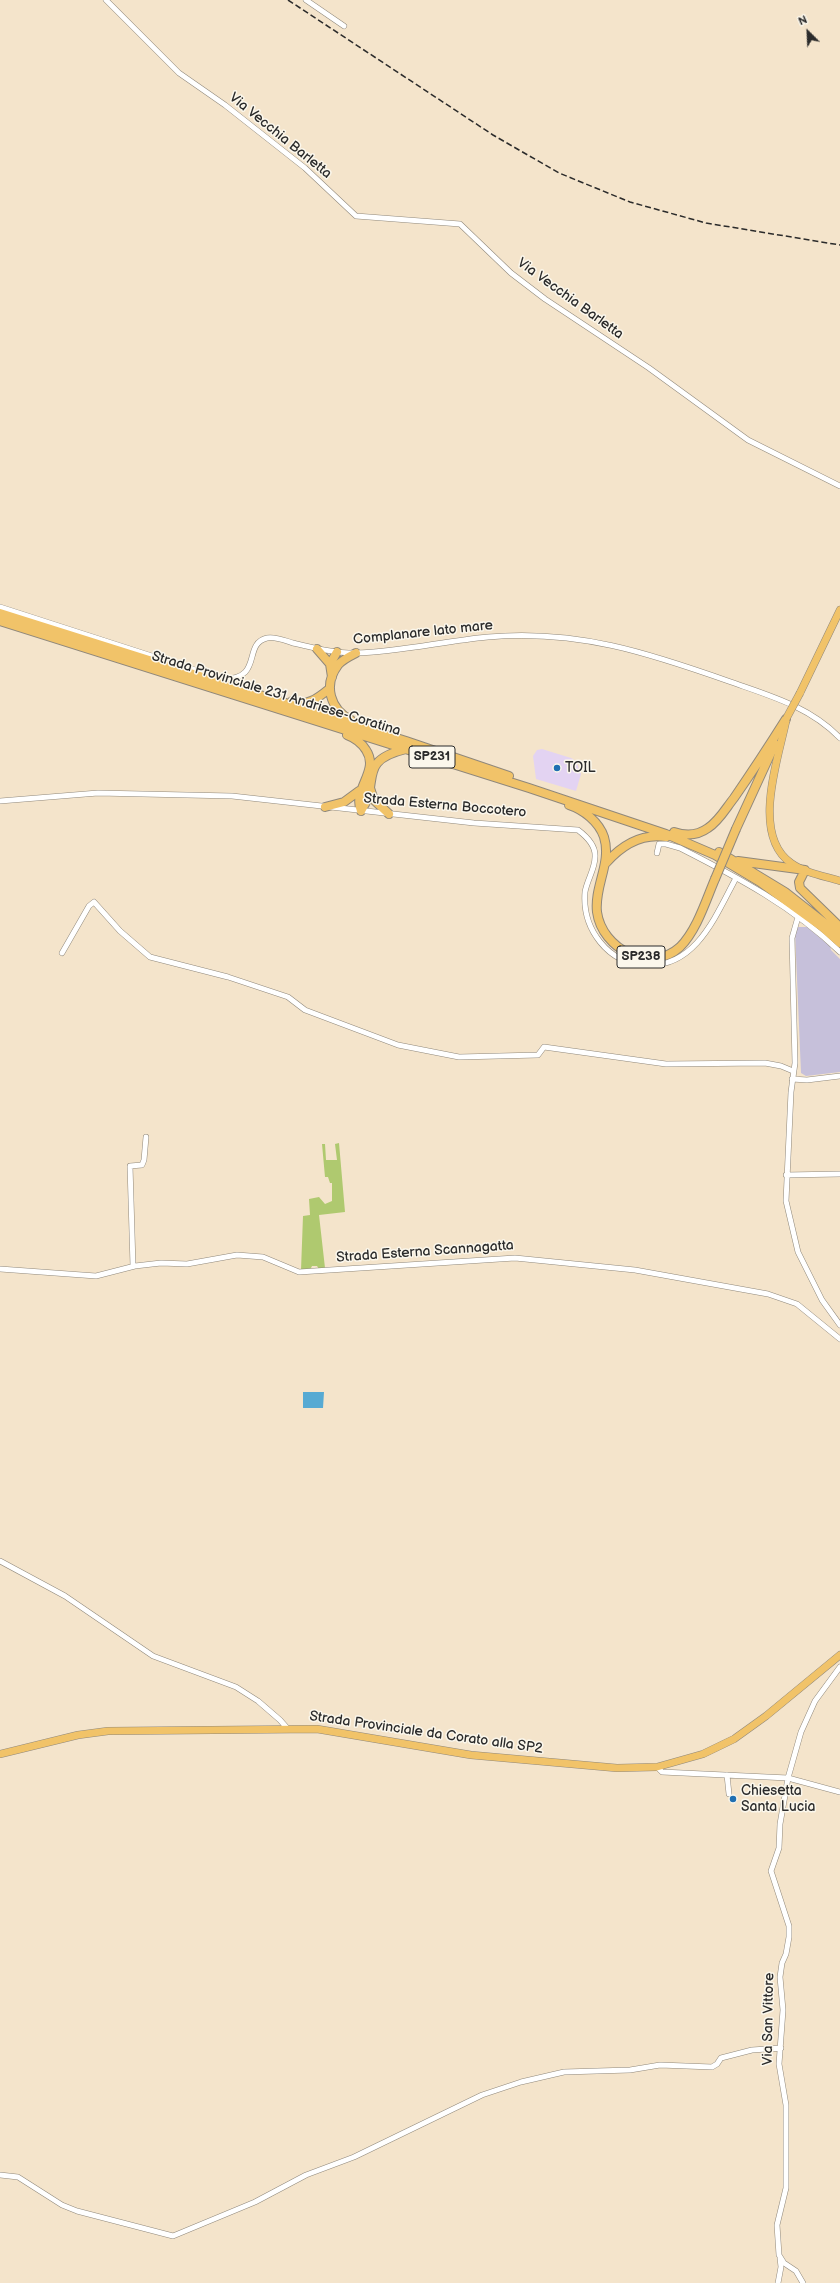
<!DOCTYPE html>
<style>
body{margin:0}
#map{position:relative;width:840px;height:2283px;overflow:hidden;background:#f4e4cb;font-family:"Balsamiq Sans",sans-serif}
canvas{display:block}
.north{position:absolute;left:788px;top:12px;width:40px;height:40px;-webkit-text-stroke:3px #fbf7ec;paint-order:stroke;rotate:336deg;font-size:11px;font-weight:700;line-height:16px;text-align:center;color:#2b2b2b}
.north::after{content:'';display:block;margin:auto;width:14px;height:18px;background:#2b2b2b;clip-path:polygon(50% 0,100% 100%,50% 72%,0 100%)}
</style>
<div id="map">
<canvas width="840" height="2283"></canvas>
<div class="north">N</div>
</div>
<script>
const context = document.querySelector('canvas').getContext('2d');
context.lineJoin = 'round';
function paint(path, color) {
  context.fillStyle = color;
  context.fill(path, 'evenodd');
}
function trace(path, color, width, dash) {
  context.strokeStyle = color;
  context.lineWidth = width;
  context.lineCap = dash ? 'butt' : 'round';
  context.setLineDash(dash || []);
  context.stroke(path);
}
function drawText(font, color, halo, rows, align = 'center') {
  context.font = font + ' "Balsamiq Sans",sans-serif';
  context.lineWidth = 3;
  context.setLineDash([]);
  context.textBaseline = 'middle';
  context.strokeStyle = halo;
  context.fillStyle = color;
  for (const [text, x, y, turn = 0] of rows) {
    context.save();
    context.translate(x, y);
    context.rotate((+turn || 0) * Math.PI / 180);
    context.textAlign = isNaN(turn) ? turn : align;
    if (halo) context.strokeText(text, 0, 0);
    context.fillText(text, 0, 0);
    context.restore();
  }
}
paint(new Path2D(`
 M542,749l29,9 5,3 5,13 -5,17 -40,-12 -3,-23 4,-6z`), '#e3d3f2');
paint(new Path2D(`
 M798,927h9l23,19 1,4 9,9v113l-34,4 -5,-3 -6,-141z`), '#c6c0da');
paint(new Path2D(`
 M339,1143l6,69 -26,3 6,53 -6,1 -2,-3h-5l-2,4h-9l2,-54 7,-1 -1,-16 10,-2 6,7 7,-3v-18h-2l-2,-6h-3l-3,-33h3l1,16h11l-2,-16z`), '#afc96f');
paint(new Path2D(`
 M303,1392h21l-1,16h-20z`), '#57aad3');
const minor = new Path2D(`
 M106,0l73,73 46,32 80,63 51,48 104,8 51,49 34,26 104,69 99,72 92,46
 M306,0l38,26
 M0,607l223,72c41,0 19,-35 44,-41 7,-2 19,3 26,5 21,5 41,10 63,10 44,-1 88,-12 132,-16 89,-8 161,16 243,45 40,14 79,25 109,56
 M0,801l98,-8 134,3 242,27 104,7c8,6 18,15 17,27 0,12 -8,23 -10,35 -3,37 23,72 61,73 50,3 70,-50 90,-87
 M657,853l2,-9h7l14,4c57,29 114,59 160,104
 M798,917l-6,21 3,125 -4,29 -5,109 12,51 24,48 18,25
 M62,953l27,-47 5,-4 26,29 30,26 78,20 60,20 17,13 93,35 61,12 79,-2 6,-8 122,17 99,-1 16,3 12,5
 M792,1079l15,1 33,-4
 M786,1175l54,-1
 M133,1266l-3,-100 12,-1 2,-5 2,-23
 M0,1269l96,7 39,-10 26,-3 26,1 50,-9 26,2 36,15 216,-14 120,12 133,24 29,10 43,35
 M0,1561l65,35 88,60 83,31 22,14 22,19 7,8
 M657,1767l5,5 126,6 52,14
 M727,1775l2,19
 M0,2175l18,2 44,28 15,6 96,25 82,-34 51,-27 48,-18 128,-62 39,-13 43,-10 66,-2 30,-5 52,2 5,-3 4,-6 31,-8 29,-2
 M778,2283l3,-16 -1,-9
 M803,2283l-7,-12 -12,-8 -5,-8 -2,-30 9,-37v-83l-7,-41 4,-54 -3,-33 2,-14 4,-9 3,-17v-11l-18,-55 8,-23 1,-24 8,-46 13,-46 14,-31 25,-34`);
const major = new Path2D(`
 M800,693l40,-83
 M786,721c-8,39 -35,114 5,142 14,10 33,13 49,18
 M0,1754l78,-19 30,-4 209,-2 154,26 146,13 40,-1 46,-13 31,-15 32,-23 74,-61`);
const highway = new Path2D(`
 M0,613l406,128 103,35
 M0,621l529,167 137,46 49,21 45,27 62,45 18,16
 M317,649l13,15 2,13
 M330,664l7,-12
 M292,701c15,6 26,-3 37,-12
 M351,720c-21,-11 -28,-35 -13,-55 4,-5 12,-9 18,-12
 M347,735c8,3 14,7 19,15 14,21 -14,39 -5,61
 M370,788l4,12 15,14
 M569,805c15,5 30,17 35,32 8,26 -10,49 -7,75 5,37 53,62 83,35 17,-17 26,-47 35,-68
 M325,807l19,-5 15,-11
 M361,811c20,-29 -5,-50 45,-62
 M736,829l39,-85
 M674,832c12,4 23,4 34,-4 11,-7 18,-20 26,-30 18,-26 35,-52 52,-79
 M719,852l66,40 55,43
 M738,861l67,9 -6,12 1,6 40,39
 M606,863c16,-18 35,-30 60,-26`);
trace(minor, '#90887b', 6);
trace(major, '#90887b', 8);
trace(highway, '#90887b', 10);
trace(minor, '#fff', 5);
trace(major, '#f1c369', 7);
trace(highway, '#f1c369', 8);
trace(new Path2D(`
 M288,0l205,135 66,38 71,29 76,21 134,22`), '#2b2b2b', 1.5, [6, 3]);
const majorBridge = new Path2D(`
 M786,719l14,-26`);
const highwayBridge = new Path2D(`
 M715,879l21,-50`);
trace(majorBridge, '#90887b', 8, []);
trace(highwayBridge, '#90887b', 10, []);
trace(majorBridge, '#f1c369', 7);
trace(highwayBridge, '#f1c369', 8);
for (const [x, y, r, color] of [
 [557,768,4,"#1f6fb2"],
 [733,1799,4,"#1f6fb2"]
]) {
  const dot = new Path2D();
  dot.arc(x, y, r, 0, 2 * Math.PI);
  context.fillStyle = color;
  context.fill(dot);
  trace(dot, '#fbf7ec', 1.5);
}
for (const [x, y, w] of [
 [432,757,46],
 [641,957,48]
]) {
  const box = new Path2D();
  box.roundRect(x - w / 2, y - 11, w, 22, 3);
  context.fillStyle = '#fbf7ec';
  context.fill(box);
  trace(box, '#2b2b2b', 1);
}
drawText('bold 13px', '#2b2b2b', null, [
 ["SP231",432,757],
 ["SP238",641,957]
]);
drawText('14px', '#2b2b2b', '#fbf7ec', [
 ["Via Vecchia Barletta",280,136,39],
 ["Via Vecchia Barletta",570,299,36],
 ["Complanare lato mare",423,633,-6],
 ["Strada Provinciale 231 Andriese-Coratina",276,694,17],
 ["Strada Esterna Boccotero",445,806,5],
 ["Strada Esterna Scannagatta",425,1252,-4],
 ["Strada Provinciale da Corato alla SP2",426,1733,8],
 ["Via San Vittore",769,2019,-89]
]);
drawText('14px', '#2b2b2b', '#fbf7ec', [
 ["TOIL",565,768],
 ["Chiesetta",741,1791],
 ["Santa Lucia",741,1807]
], 'left');
</script>
